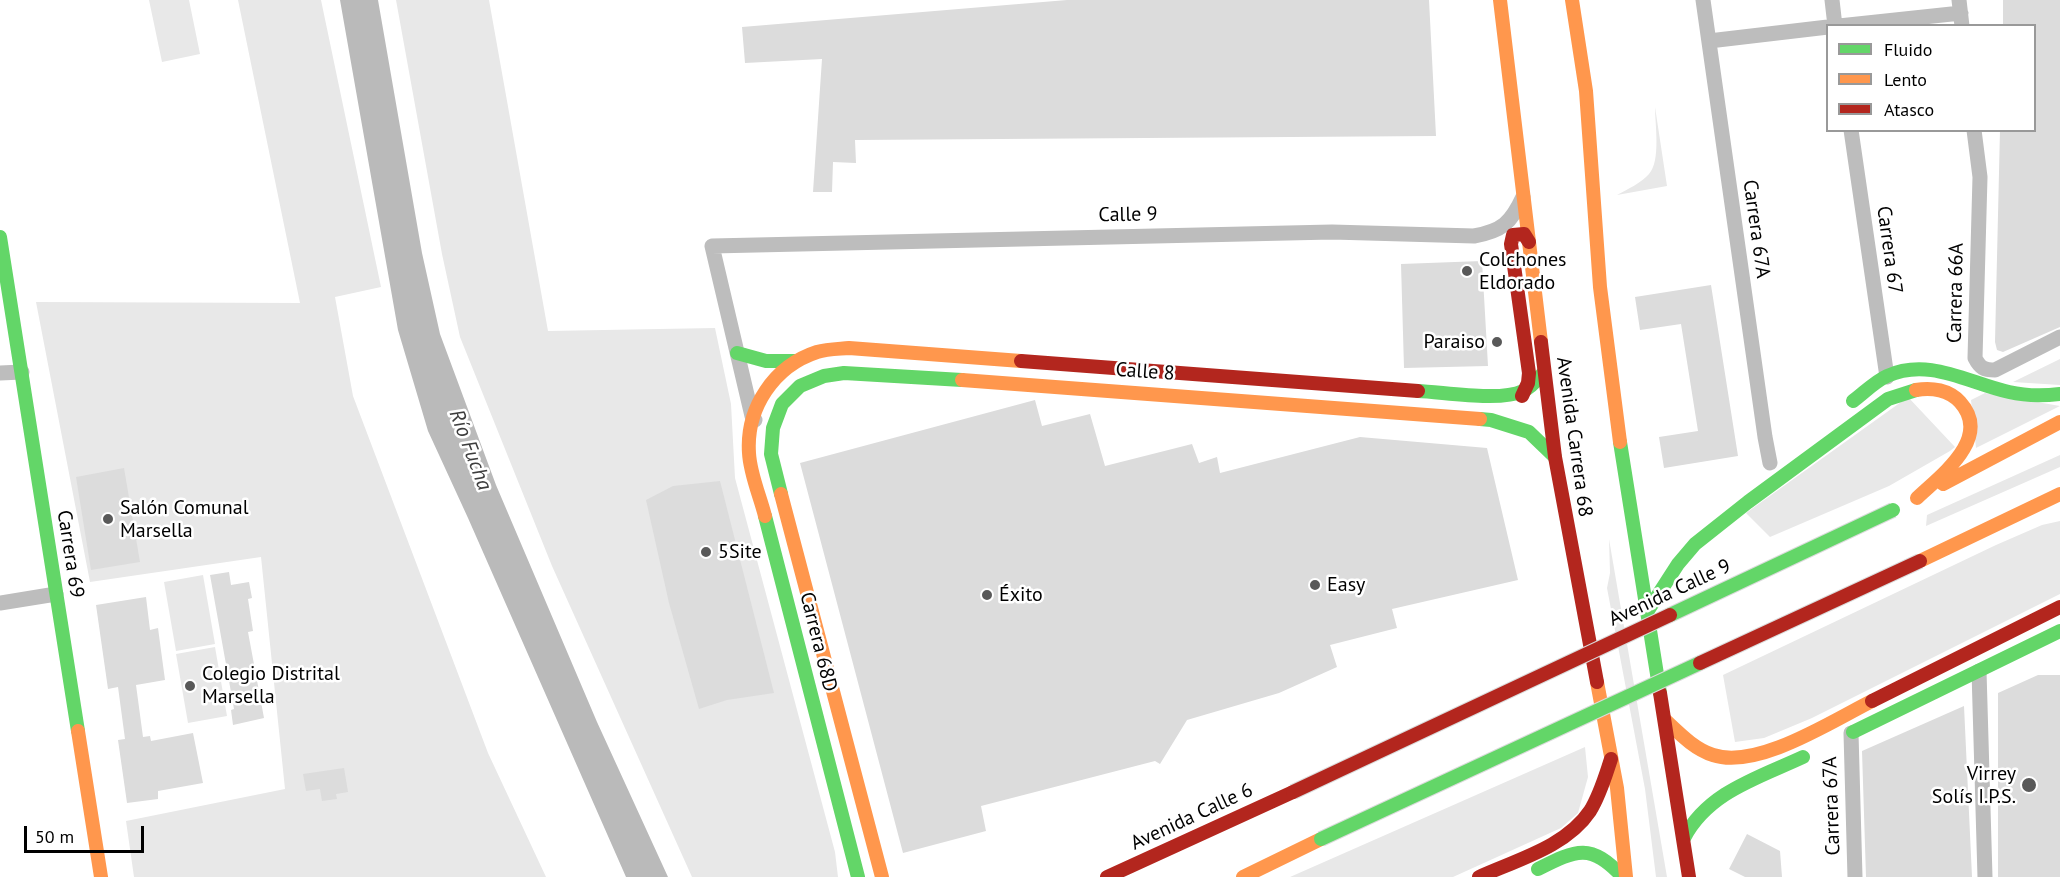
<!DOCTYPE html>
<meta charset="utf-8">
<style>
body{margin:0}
#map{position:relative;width:2060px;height:877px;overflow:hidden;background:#fff;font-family:"PT Sans",sans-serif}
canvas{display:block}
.legend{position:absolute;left:1826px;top:24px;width:210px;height:108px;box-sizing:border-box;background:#fff;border:2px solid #999;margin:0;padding:8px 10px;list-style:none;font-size:18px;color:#000}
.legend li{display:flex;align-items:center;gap:12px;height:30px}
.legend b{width:30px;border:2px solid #999}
.scale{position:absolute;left:24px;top:826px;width:120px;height:27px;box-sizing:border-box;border:3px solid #000;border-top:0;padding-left:8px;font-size:18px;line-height:21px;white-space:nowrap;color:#000;-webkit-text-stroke:4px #fff;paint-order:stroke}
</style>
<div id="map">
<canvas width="2060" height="877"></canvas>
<ul class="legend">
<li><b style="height:8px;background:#63d668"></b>Fluido</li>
<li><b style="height:8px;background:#ff974d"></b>Lento</li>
<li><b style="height:8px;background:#b3261e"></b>Atasco</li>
</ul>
<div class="scale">50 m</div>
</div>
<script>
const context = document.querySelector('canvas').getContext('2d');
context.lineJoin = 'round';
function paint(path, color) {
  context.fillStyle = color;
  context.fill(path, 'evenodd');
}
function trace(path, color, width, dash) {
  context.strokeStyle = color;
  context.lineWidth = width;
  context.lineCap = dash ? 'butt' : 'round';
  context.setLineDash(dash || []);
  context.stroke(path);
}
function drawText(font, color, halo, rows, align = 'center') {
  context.font = font + ' "PT Sans",sans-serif';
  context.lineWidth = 5;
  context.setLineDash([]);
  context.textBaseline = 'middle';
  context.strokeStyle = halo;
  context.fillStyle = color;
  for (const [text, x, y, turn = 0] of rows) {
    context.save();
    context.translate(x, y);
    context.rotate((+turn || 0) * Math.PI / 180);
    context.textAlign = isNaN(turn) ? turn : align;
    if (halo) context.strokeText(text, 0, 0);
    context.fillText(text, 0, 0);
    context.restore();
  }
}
paint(new Path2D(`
 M149,0h40l11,54 -38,8z
 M238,0h83l60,287 -46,10 18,99 135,357 58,124h-412l-8,-56 159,-32 -24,-232 -171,25 -54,-280 264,1z
 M396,0h93l59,331 167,-3 16,76 4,74 100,374 3,25h-146l-140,-311 -92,-229 -18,-83z
 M1655,107l12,79 -50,9c11,-6 24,-12 32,-21 12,-13 6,-50 6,-67z
 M2060,359v26l-47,-3z
 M1985,393l75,13 -84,42 -5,-48z
 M1908,397l47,50 -5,4 -61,35 -119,51 -24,-24z
 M2060,455v12l-134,59 1,-11z
 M2060,521v73l-248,124 -48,20 -29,4 -12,-67 273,-130 46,-20z
 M1609,539l58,338h-11l-11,-88 -38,-201 3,-15z
 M203,575l12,69 -39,7 -12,-69z
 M215,647l12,69 -39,7 -12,-69z
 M1585,747l3,30 -10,36 -17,15 -108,49h-163z`), '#e8e8e8');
paint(new Path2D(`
 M340,0h38l44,253 18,81 56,151 101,237 71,155h-42l-158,-359 -40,-87 -30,-101z`), '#bababa');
paint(new Path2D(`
 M1067,0h362l7,136 -581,4 1,23 -23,-1 -1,30h-19l9,-133 -77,4 -3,-36z
 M2003,0h57v327l-57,25 -6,-2 -2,-8 5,-212h34v-104h-31z
 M1482,261l6,105 -84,2 -3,-104z
 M1711,285l27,171 -74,12 -5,-31 39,-6 -17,-107 -41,6 -5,-33z
 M1035,400l7,26 48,-12 15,52 87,-22 7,19 18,-6 3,16 140,-36 127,11 31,132 -126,29 5,19 -67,17 7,22 -58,26 -92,27 -27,44 -5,-3 -174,45 5,25 -83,22 -103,-390z
 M124,468l16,94 -49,8 -15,-93z
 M720,481l54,212 -47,7 -28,9 -30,-106 -23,-103 27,-14z
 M229,572l2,13 18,-3 3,16 -4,1 5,32 -5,1 16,86 -31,7 -2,-15 3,-1 -24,-134z
 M146,597l4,33 8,-2 7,52 -29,5 7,52 7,-1 1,5 42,-8 10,50 -45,8v8l-31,4 -9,-63 7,-1 -7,-52 -10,2 -12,-84z
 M2038,675h22v202h-62v-184z
 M1964,706l8,171h-106l-4,-126z
 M344,768l4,24 -12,2 1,5 -15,2 -2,-12 -14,2 -3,-17z
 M1747,834l33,17 2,26h-37l-16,-8z`), '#dcdcdc');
trace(new Path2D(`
 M1703,0l62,437 5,26
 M1832,0l3,26
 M1959,0l3,26
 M1839,26l122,-13
 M1709,41l119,-14
 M1851,130l36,247
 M1974,130l6,47 -5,181c5,10 9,12 20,12l65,-33
 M0,373l22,-1
 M755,420l-3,-4 -40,-170 620,-14 142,4c28,-5 37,-13 49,-39
 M0,603l56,-9
 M1979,671l6,206
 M1851,733l4,144`), '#bdbdbd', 15);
trace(new Path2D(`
 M0,237l78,494
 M737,353l29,8h29
 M1418,391c26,1 82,11 105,0 9,-4 15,-12 21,-19
 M1853,401c11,-8 21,-19 34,-25 42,-19 81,7 122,16 17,4 34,4 51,2
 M1480,419l11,1 38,12 26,25
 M1620,442l40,251
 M781,494l-10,-40 2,-26 9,-24 18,-18 24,-10 20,-3 118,7
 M765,516l93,361
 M1647,612l31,-48 17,-20 53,-42 140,-103 28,-9
 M1853,732l207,-101
 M1684,838c24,-46 74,-60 119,-81
 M1538,869c40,-20 52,-26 85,8`), '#63d668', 14);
trace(new Path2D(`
 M1500,0l41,342
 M1572,0l14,91 14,196 20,155
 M962,380l518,39
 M1916,390c16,-3 33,0 44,12 33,36 -20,74 -43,96
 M1943,484l117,-62
 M781,494l101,383
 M765,516c-5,-20 -15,-42 -16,-63 -3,-45 25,-87 68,-101 10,-3 21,-3 32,-4l172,13
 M1920,561l140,-67
 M1597,682l20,106 9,89
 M1665,720c14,13 29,29 48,35 44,15 119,-34 159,-54
 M78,731l23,146
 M1243,877l78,-38`), '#ff974d', 14);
trace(new Path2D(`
 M1541,342l14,115 42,225
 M1021,361l397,30
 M1522,396l6,-13 1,-10 -18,-129 2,-9 11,-1 5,8
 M1660,693l29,184
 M1872,701l188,-94
 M1107,877l186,-85
 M1479,877c37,-17 87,-30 111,-66 10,-16 15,-34 21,-52`), '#b3261e', 14);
const fastBridge = new Path2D(`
 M1670,615l223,-105
 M1321,839l379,-176`);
const jamBridge = new Path2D(`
 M1700,663l220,-102
 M1293,792l377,-177`);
trace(fastBridge, '#dbdbdb', 16, []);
trace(jamBridge, '#dbdbdb', 16, []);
trace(fastBridge, '#63d668', 14);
trace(jamBridge, '#b3261e', 14);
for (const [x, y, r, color] of [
 [1467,271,6,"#595959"],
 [1497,342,6,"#595959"],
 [108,519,6,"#595959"],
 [706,552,6,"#595959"],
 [1315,585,6,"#595959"],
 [987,595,6,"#595959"],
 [190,686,6,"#595959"],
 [2029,785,8,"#595959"]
]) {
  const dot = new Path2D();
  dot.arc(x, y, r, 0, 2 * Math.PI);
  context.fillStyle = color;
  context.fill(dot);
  trace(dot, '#fff', 2);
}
drawText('20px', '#000', '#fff', [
 ["Calle 9",1128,215,-1],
 ["Carrera 67A",1756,229,82],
 ["Carrera 67",1889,250,82],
 ["Carrera 66A",1956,293,-89],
 ["Calle 8",1145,372,4],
 ["Avenida Carrera 68",1574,437,82],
 ["Carrera 69",70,554,81],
 ["Avenida Calle 9",1670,593,-25],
 ["Carrera 68D",818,642,76],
 ["Carrera 67A",1832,806,-92],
 ["Avenida Calle 6",1192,817,-25]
]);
drawText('20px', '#000', '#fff', [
 ["Colchones",1479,260],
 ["Eldorado",1479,283],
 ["Paraiso",1485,342,"right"],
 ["Salón Comunal",120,508],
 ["Marsella",120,531],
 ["5Site",718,552],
 ["Easy",1327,585],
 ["Éxito",999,595],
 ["Colegio Distrital",202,674],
 ["Marsella",202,697],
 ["Virrey",2016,774,"right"],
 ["Solís I.P.S.",2016,797,"right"]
], 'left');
drawText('italic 21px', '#3e3e3e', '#fff', [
 ["Río Fucha",470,450,69]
]);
</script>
